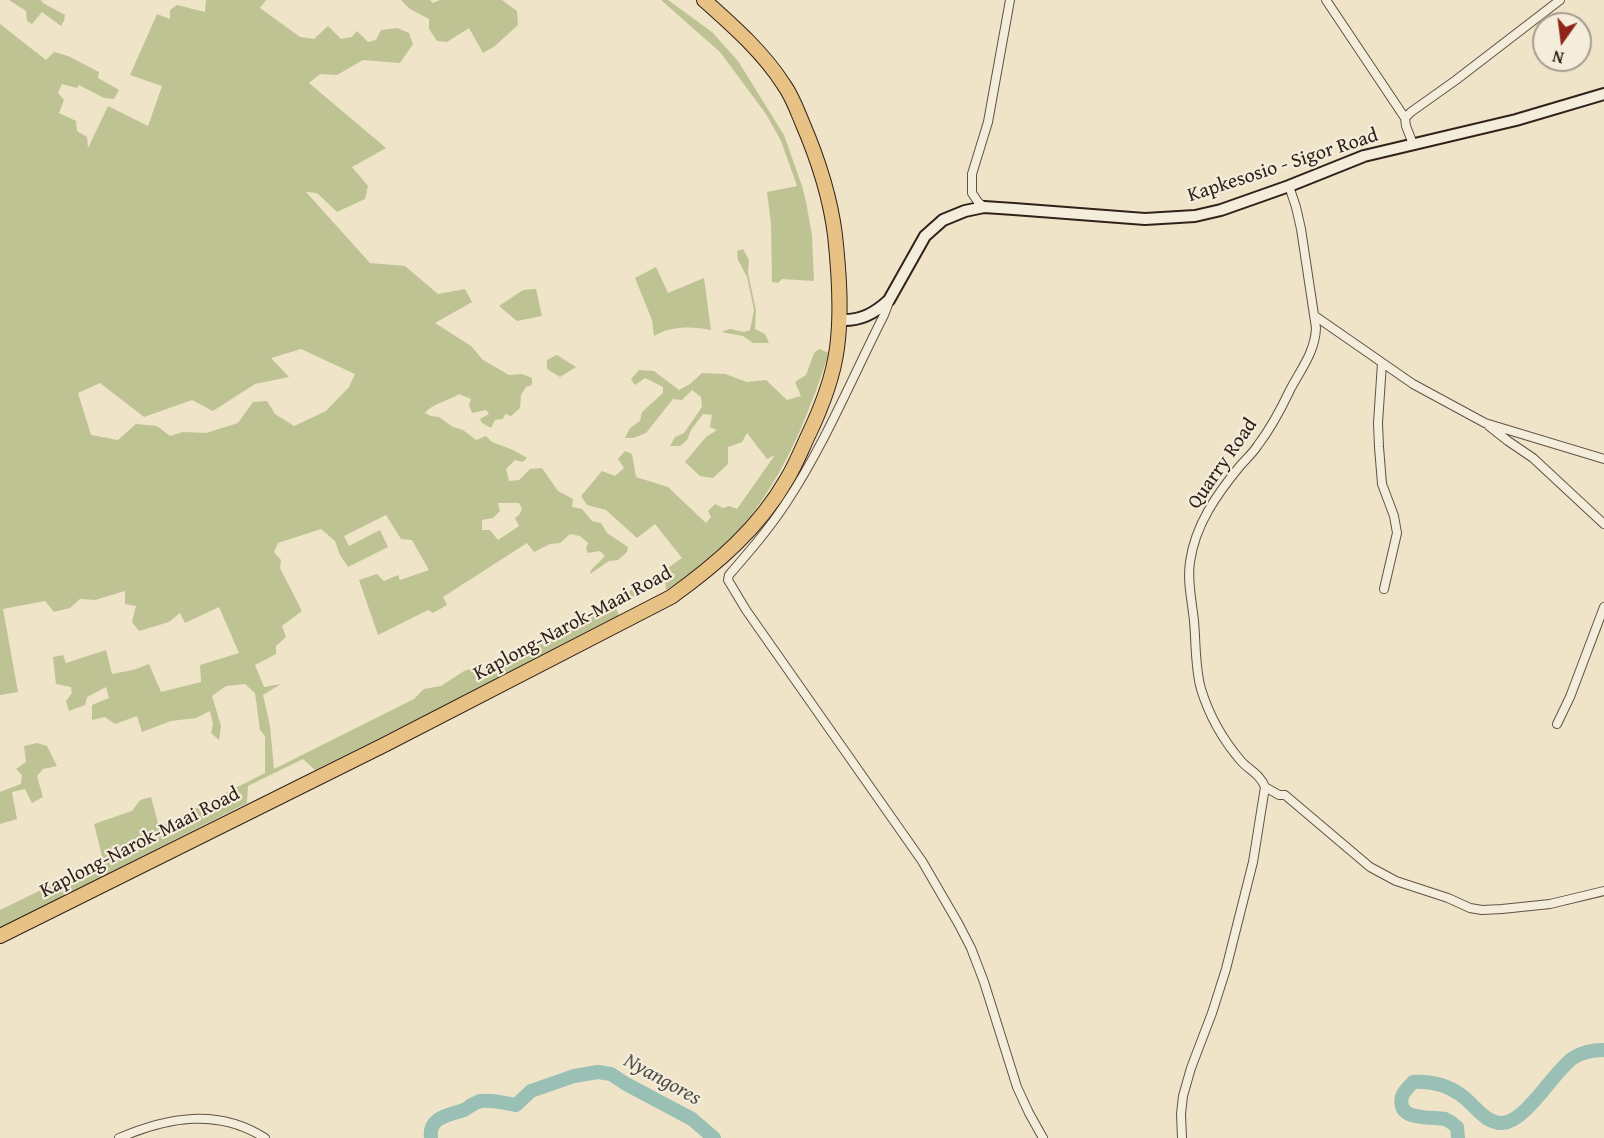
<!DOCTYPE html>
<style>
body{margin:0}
#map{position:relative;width:1604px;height:1138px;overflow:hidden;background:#efe4c8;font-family:"Gentium Book Plus",serif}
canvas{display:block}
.north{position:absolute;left:1532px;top:12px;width:60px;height:60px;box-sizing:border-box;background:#f5eddb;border:2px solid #a79b8e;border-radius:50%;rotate:194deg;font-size:16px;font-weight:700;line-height:24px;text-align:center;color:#31211b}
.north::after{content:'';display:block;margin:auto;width:21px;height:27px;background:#8f2418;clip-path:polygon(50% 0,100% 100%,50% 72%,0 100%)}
</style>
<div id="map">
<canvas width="1604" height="1138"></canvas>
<div class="north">N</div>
</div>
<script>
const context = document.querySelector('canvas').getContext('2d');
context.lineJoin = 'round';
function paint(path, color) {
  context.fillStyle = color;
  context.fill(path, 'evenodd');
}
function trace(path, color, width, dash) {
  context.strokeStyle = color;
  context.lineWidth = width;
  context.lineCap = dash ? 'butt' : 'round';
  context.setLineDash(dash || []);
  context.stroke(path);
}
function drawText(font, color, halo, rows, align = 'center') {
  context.font = font + ' "Gentium Book Plus",serif';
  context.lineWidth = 4.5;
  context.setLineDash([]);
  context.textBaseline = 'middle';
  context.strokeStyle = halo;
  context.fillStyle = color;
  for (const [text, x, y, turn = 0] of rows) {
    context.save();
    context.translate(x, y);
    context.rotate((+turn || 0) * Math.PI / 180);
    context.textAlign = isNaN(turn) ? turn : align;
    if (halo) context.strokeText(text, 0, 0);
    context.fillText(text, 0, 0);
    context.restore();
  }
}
paint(new Path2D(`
 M9,0h32l2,3 22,12 -1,6 -3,5 -19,-14 -10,12 -5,-3 -1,-10z
 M206,0h60l-6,8 40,29 14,2 14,-13 13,13 11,-2 5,-6 11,11 8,-2 5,-10 16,-2 12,5 4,11 -13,19 -37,-3 -26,15 -17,-1 -11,9 77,65 -34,19 16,19 -3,13 -28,13 -20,-19 -11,-1 64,71 35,3 33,28 27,-5 7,13 -37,21 36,23 12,14 26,15 13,-1 10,4v7l-6,2 -5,8 -1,13 -9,8 -6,-2 -2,5 -8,1 -4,8 -9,-5 -2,-4 9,-5 -3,-4 -14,3 -3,-8 2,-6 -12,-5c-11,7 -26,9 -34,19l6,3 8,1 14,10 10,3 13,10 10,-4 6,6 21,8 14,8 -4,4 -8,-2 -9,9 3,12 10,-1 11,-11 12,-1 16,23 15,8 -1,8 10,2 10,12 9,2 6,10 21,14 -1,5 -9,8 -9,1 -19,13 1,-4 14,-14 -5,-5 -12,2 -2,-4 2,-6 -8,-7 -10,-2 -10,9 -10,1 -16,8 -7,-9 -84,54 4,8 -14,8 -5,-3 -50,25 -19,-55 18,-6 7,7 14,-6 2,5 29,-10 -17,-30 -11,-1 -15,-24 -42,21 5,10 31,-16 8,17 -40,20 -8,-12 -5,-14 -14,-12 -43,14 -4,9 7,8 -1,8 22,43 -20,15 4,11 -10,9v8l-21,11 9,22 17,-3 -18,11 7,31 4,43 140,-70 10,-10 17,-3 23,-15 13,-4 1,7 119,-62 3,-6 25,-11 10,-8 7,-1 1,5 -5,1 -6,8 -16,8 4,10 -305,152 -12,-11 -55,27 -1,17 -247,125v-18l103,-50 -9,-36 38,-13 8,-11 11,-3 8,30 106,-54v-37l-5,-6 -5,-37 -10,-9 -19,2 -14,10 9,30 -2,14 -8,-7 2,-9 -3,-13 -14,7 -25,3 -29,11 -5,-16 -22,8 -10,-7 -13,3v-15l17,-7 -3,-11 -19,10 -2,8 -16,6 -3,-10 6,-8 -1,-6 -15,-3 -3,-27 10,-2 3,8 40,-13 6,24 21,-4 16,-6 12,28 40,-10 -1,-17 39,-12 -20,-46 -34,16 -5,-10 -11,9 -30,9 -7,-9 4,-16 -11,-2v-13l-30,9 -15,-1 -10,9 -16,4 -9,-11 -42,8 15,83 -18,3v-671l46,36 8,-8 14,4 31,16 -1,6 21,12 -5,9 -10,-1 -25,-13 -2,3 -15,-4 -4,9 6,7 -5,13 17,8 1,10 10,6 1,11 20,-42 40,20 14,-40 -32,-11 27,-61 13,5v-9l7,-5 28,7zM301,349l54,25 -6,13 -23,24 -32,15 -19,-12 -8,-13 -14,1 -15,21 -32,10 -23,-1 -13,4 -13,-10 -21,-2 -18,16 -27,-5 -13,-42 22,-10 44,34 48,-17 21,11 42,-27 34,-7 -18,-19zM498,503h21l3,6 -3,6 -4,3 4,8 -21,14 -8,-10h-8v-10l11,-2 7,-7z
 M401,0h29l3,3 7,-3h62l15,11 1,14 -23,21 -12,7 -14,-25 -22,14 -10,-1 -8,-12v-10l-19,-10z
 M661,0h7l44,32 26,29 46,74 18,51 4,16 6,33 2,46 -32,-2 -4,4 -6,-1 -1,-58 -4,-32 30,-6 -16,-45 -15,-27 -46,-62z
 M743,249l6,11 -1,13 8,37 -1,19 10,5 4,9h-16l-10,-7 -22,-4 9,-3 14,3 6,-2 4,-20 -7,-33 -9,-17 -1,-9z
 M656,267l12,26 36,-15 7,52c-19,-4 -40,-4 -57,6l-2,-16 -17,-42z
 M536,289l6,27 -25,5 -18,-15 24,-16z
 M819,349l10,4c-22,67 -49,134 -98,186 -19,20 -42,35 -65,51l-1,-13 -3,-5 20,-14 -27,-34 -18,14 -31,-28 -19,-5 -6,-9 21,-25 13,5 9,-8 -6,-9 7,-8 7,3 4,23 32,10 38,36 5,-6 -3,-6 7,-7 8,4 6,-2 8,3 38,-54 -8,4 -20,-26 -5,9 -14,5v17l-15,14 -13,-2 -15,-14 21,-25 11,-7 -7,-3 2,-12 -9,-1 -12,16 -4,10 -7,6h-10l5,-9 9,-4 18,-26 -1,-10 -9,-7 -10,10 -9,-1 -27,34 -13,5h-8l5,-10 10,-7 2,-9 21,-19v-6l-18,-9 -10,7 -4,-6 8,-9 15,1 25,19 11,-6 12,-11 23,1 22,8 19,-2 21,20 14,-4 -6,-14 11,-7 8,-22z
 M557,355l19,12 -16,10 -13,-8v-9z
 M37,743l10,3 10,20 -14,3 -6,7 6,21 -11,6 -7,-14 -13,3 5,27 -17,5v-32l21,-8 1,-9 -6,-6 10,-7 -2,-16z`), '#bdc393');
trace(new Path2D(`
 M431,1138c-3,-21 18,-23 33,-28 5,-3 11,-8 17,-9 11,-1 24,2 35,4l15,-14 43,-15 24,-4 13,2 15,10 66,35 22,19
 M1458,1138l-1,-11c-4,-3 -7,-6 -12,-8 -11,-2 -40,1 -43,-13 -3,-11 4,-16 11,-24 16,-1 34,3 48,13 13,9 23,28 41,28 24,-1 52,-52 71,-65 9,-6 20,-8 31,-8`), '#9abfb5', 14);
const street = new Path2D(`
 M1326,0l79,118 1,8 7,18
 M1405,118l6,-6 45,-32 104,-80
 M984,207l-6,-5 -6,-9v-19l16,-52 22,-122
 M889,302l-5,13c-32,63 -59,129 -98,188 -17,26 -37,49 -57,72l-1,5 18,30 176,251 36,62 13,25 13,34 33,105 12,26 14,25
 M1315,316l98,68 72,39 119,36
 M1382,363l-4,60 1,24 3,37 12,32 3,17 -13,56
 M1489,426l19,15 25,17 71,66
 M1557,724l13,-27 34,-90
 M1265,787c-5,-13 -16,-17 -24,-26 -18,-21 -32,-46 -40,-72 -6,-21 -5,-46 -7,-68 -2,-20 -7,-39 -4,-59 5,-37 27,-68 50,-96 6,-7 13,-13 18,-21 13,-17 23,-36 32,-55 11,-21 25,-38 26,-62l-15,-99 -5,-22 -7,-21
 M1265,787l14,8h6l85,72 26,14 52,17 22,10 12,2 20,-1 48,-5 54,-13
 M119,1138c49,-21 99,-30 146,0
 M1182,1138l-1,-24 2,-18 8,-28 21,-55 14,-44 27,-107 12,-75`);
const secondary = new Path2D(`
 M840,320c20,1 34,-6 49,-20l36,-64 18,-16 22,-9 19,-4 30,2 131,10 50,-3 26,-6 68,-24 75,-30 152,-36 88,-26`);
const highway = new Path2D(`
 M0,936l386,-192 285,-147c46,-33 88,-69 116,-118 8,-13 14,-28 20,-41 14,-29 26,-59 30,-90 5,-37 2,-76 -2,-113 -5,-40 -17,-76 -33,-113 -5,-12 -10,-26 -18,-37 -21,-33 -51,-59 -80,-85`);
trace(street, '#605246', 10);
trace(secondary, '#31211b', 14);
trace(highway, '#31211b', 16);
trace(street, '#f5eddb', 8);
trace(secondary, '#f5eddb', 10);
trace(highway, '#e8c284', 14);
drawText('20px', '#31211b', '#f5eddb', [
 ["Kapkesosio - Sigor Road",1283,166,-18],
 ["Quarry Road",1223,464,-55],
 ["Kaplong-Narok-Maai Road",573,624,-28],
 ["Kaplong-Narok-Maai Road",140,843,-27]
]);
drawText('italic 21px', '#505049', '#f5eddb', [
 ["Nyangores",662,1080,29]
]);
</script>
